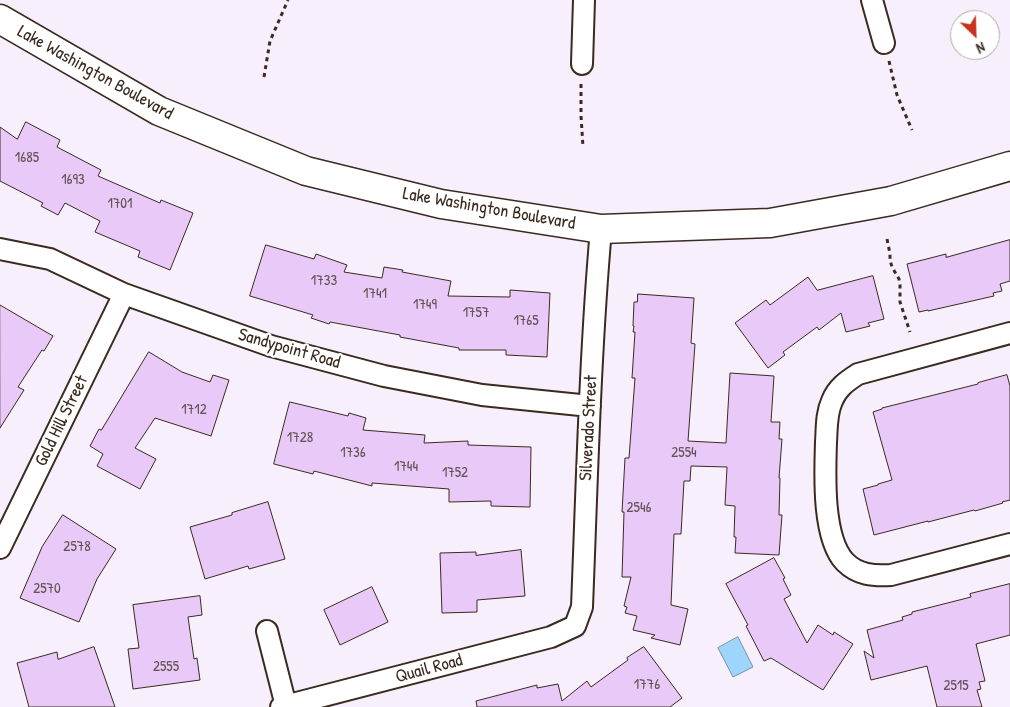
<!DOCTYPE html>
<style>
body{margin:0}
#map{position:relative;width:1010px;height:707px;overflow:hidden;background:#f8effd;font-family:"Patrick Hand",sans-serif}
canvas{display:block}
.north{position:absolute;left:950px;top:10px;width:50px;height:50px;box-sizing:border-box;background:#fff;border:1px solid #b1aaa5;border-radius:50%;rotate:156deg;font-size:14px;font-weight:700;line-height:20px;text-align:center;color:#3b2a1e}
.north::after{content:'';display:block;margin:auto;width:18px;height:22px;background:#c8321e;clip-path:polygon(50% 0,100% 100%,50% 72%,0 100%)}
</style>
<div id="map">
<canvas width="1010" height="707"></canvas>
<div class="north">N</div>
</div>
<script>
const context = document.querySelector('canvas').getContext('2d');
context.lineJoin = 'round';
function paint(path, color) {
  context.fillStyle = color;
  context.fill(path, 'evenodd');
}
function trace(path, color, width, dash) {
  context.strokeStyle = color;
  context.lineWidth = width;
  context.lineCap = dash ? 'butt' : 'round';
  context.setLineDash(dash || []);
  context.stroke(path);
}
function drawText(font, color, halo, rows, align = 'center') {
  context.font = font + ' "Patrick Hand",sans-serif';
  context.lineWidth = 4.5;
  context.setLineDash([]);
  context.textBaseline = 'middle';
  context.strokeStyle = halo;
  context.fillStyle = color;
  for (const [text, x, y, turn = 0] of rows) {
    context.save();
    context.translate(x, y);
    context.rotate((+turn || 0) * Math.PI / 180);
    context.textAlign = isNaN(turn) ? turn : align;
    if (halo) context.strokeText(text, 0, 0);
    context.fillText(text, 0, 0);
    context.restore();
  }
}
const water = new Path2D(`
 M738,637l15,30 -20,10 -15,-29z`);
paint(water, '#9ed5fd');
trace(water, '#7691a4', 1);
const building = new Path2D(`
 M26,122l34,18 -3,7 44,23 -3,6 62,27 1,-3 32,13 -23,57 -32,-13 2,-6 -45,-19 5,-11 -35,-18 -7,12 -17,-9 2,-3 -43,-22v-54l17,12z
 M1010,240v41l-10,3 2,7 -9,2 1,3 -66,15v-1l-9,2 -12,-48 39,-10v3z
 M266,245l48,14 2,-5 31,11 -3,7 38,6 2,-11 19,3 -1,2 49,9 -3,15 62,1v-7l40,3 -3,64 -41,-2v-5h-47v-2l-59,-11v-2l-70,-13 -1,2 -18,-6 2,-3 -63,-19z
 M873,276l11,43 -16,4 2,3 -24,6 -5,-19 -22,17 -2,-3 -34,25 2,3 -17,13 -33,-45 31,-23 4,5 38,-28 9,13z
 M638,294l56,4 -3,45 4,1 -7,97 38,2 4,-70 44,3 -3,46h9l-1,17h3l-3,39h1l-1,37h3l-3,40 -44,-2 1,-16h-2l1,-31 -10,-1 2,-38 -36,-1 -1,15h-6l-3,53h-7l-3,71 17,4 -8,36 -29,-7 4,-3 -22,-5 4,-14 -12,-3 2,-6 -3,-1 7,-29h-9l2,-65h-2l3,-54h4l6,-80h-3l3,-46h-2l1,-6h-1l1,-24h3z
 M0,305l53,31 -9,15 -2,-1 -24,37 6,3 -24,38z
 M149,352l33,20 28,10 3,-7 16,5 -18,56 -56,-18 -20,30 21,11 -16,30 -43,-23 6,-12 -13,-8 9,-17 2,1z
 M1007,375l3,11v114l-8,2 1,1 -28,8 -1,-1 -46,12v-1l-54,14 -11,-46 15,-4v-1l14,-4 -19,-68 9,-3v-1l96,-24v-1z
 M290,402l58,14 1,-3 17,5 -3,12 62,5 -1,8 44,-2v4l63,2 -1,60 -39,-1v-5l-42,1v-13l-77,-6v3l-58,-15 -1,3 -39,-10z
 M268,502l17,57 -36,10 -1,-3 -43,13 -15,-52 42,-12v-2z
 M63,515l53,34 -19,30 -18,43 -59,-24 22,-51z
 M521,550l4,46 -48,4v12l-35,1 -2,-60 36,-1v3z
 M774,558l11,20 -2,1 8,16 -7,4 23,44 11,-18 15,10 1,-3 19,12 -30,46 -52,-32 -7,3 -18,-35 2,-1 -22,-41z
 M1010,584v51l-34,9 9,37 -6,1 2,7 -4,1 5,17h-45l-10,-41 -56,14 -7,-29 10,7 -7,-28 36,-10 -1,-3 10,-3v-2l59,-15 -1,-3z
 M372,587l16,35 -48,23 -16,-35z
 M200,596l2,19 -14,2 6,42 3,-1 3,22 -67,9 -5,-40 11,-1 -6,-43z
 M94,647l21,60h-86l-12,-44 40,-11 1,7z
 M644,647l38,51 -12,9h-193l-1,-6 61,-16v3l21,-4 4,17 25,-20 4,6 37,-27 -1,-2z`);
paint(building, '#e8c9f7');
trace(building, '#3b2a1e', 1);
const street = new Path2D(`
 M872,0l12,43
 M582,64l2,-64
 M0,249l50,10 74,35 147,52 113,30 98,19 108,11
 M1010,333l-152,41c-11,7 -21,14 -26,27 -6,13 -5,27 -6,41 -1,31 -4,96 19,120 13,13 28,14 46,13l119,-31
 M0,548l124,-254
 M267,631l19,75
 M281,707l270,-70 24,-11 7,-19c5,-126 8,-253 19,-378`);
const secondary = new Path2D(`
 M0,19l159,92 147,60 135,33 160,25 169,-6 121,-22 119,-35`);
trace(street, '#3b2a1e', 24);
trace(secondary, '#3b2a1e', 31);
trace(new Path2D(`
 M889,61l8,34 15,35
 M264,77l6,-36 18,-41
 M581,84v32l2,31
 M887,239l3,15v6l2,7 7,12 1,6v17l10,30`), '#3b2a1e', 3, [4, 4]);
trace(street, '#fff', 20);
trace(secondary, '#fff', 28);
drawText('15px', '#665254', null, [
 ["1685",27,158],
 ["1693",73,180],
 ["1701",120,204],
 ["1733",324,281],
 ["1741",375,294],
 ["1749",425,305],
 ["1757",476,313],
 ["1765",526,321],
 ["1712",194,410],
 ["1728",300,438],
 ["1736",353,453],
 ["2554",684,453],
 ["1744",406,467],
 ["1752",455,473],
 ["2546",639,508],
 ["2578",77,547],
 ["2570",47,589],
 ["2555",166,667],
 ["1776",647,685],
 ["2515",956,686]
]);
drawText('18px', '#3b2a1e', '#fff', [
 ["Lake Washington Boulevard",95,73,29],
 ["Lake Washington Boulevard",489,209,10],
 ["Sandypoint Road",289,349,16],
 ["Gold Hill Street",62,421,-64],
 ["Silverado Street",589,428,-87],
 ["Quail Road",429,669,-15]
]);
</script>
